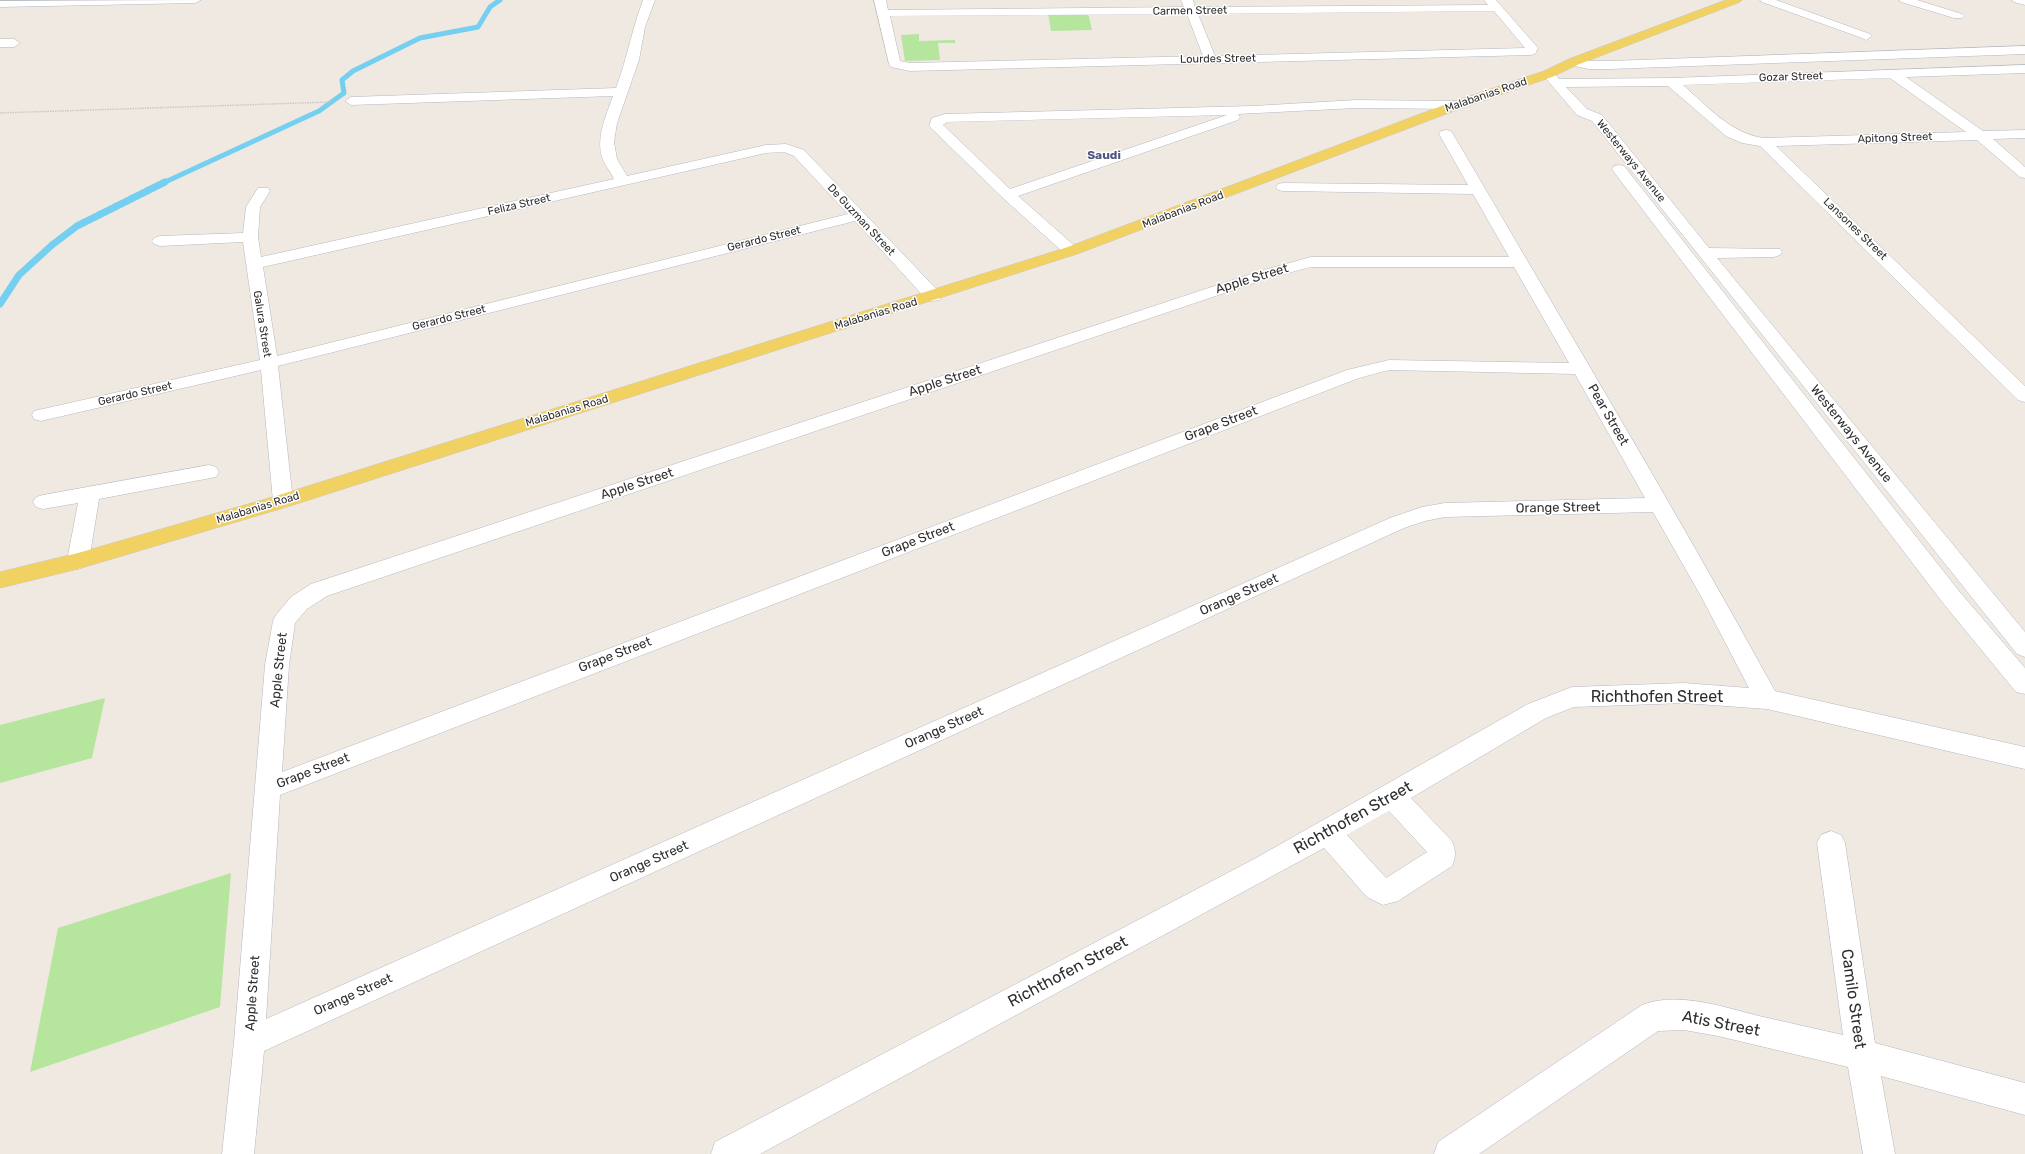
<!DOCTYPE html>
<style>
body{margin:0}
canvas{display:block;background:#efe9e1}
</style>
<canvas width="2025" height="1154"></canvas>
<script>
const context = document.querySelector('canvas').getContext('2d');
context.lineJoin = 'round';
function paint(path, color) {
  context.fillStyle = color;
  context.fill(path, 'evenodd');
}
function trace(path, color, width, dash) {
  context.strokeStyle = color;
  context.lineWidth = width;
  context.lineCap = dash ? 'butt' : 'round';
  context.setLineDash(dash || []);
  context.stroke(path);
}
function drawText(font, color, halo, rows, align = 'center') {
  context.font = font + ' Rubik,sans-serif';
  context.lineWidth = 3;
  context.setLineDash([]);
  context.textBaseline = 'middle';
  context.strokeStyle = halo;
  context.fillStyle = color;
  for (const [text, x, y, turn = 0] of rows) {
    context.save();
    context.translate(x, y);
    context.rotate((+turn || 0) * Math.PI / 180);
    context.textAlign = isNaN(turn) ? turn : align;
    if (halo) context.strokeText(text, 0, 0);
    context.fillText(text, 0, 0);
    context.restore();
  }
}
paint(new Path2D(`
 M1048,13h40l4,17 -41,1z
 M919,34v7l36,-1v3h-17l2,17 -35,1 -4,-26z
 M105,698l-13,60 -92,25v-58z
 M231,873l-11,134 -190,65 28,-144z`), '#b6e59e');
trace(new Path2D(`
 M163,183l156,-72 25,-18 -2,-13 11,-9 67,-33 58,-11 12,-20 10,-7`), '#75cff0', 5);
trace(new Path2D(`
 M0,304l19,-29 33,-30 25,-19 88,-44`), '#75cff0', 7);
const minor = new Path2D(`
 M201,0l-6,3 -195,4v-6z
 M643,0h12l-10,27 -6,33 -22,63 -3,19 3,17 10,17 139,-31 20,-1 18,6 135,142 2,4 -2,4 -6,1 -6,-1 -72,-79 -577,145 15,135 -3,5 -7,2 -7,-2 -3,-5 -12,-131 -220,51 -7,-2 -2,-4 2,-4 226,-51 -17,-118 -83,4 -6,-2 -2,-3 2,-3 6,-2 83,-3 3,-26 12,-19h10l2,3 -10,16 -2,30 3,20 353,-78c-3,-6 -8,-13 -11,-19 -8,-21 3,-44 10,-64l-262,9 -6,-4 6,-4 265,-9c11,-29 16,-59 27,-88zM784,152l10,4 54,58 -571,142 -14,-89 503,-114z
 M874,0h12l2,10 296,-3 -3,-7h12l2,7 293,-2 -4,-5h12l42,48 -3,6 -4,1 -621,16 -19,-4 -2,-3zM1494,11l31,37 -310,8 -17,-42zM1187,14l16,42 -293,7 -10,-2 -10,-45z
 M1760,0h16l94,34 2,2 -6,4 -4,-2 -100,-36z
 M1899,0h18l45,14 2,2 -2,2h-8l-53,-16z
 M2012,0h13v5l-11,-3z
 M0,39h14l6,4 -6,4h-14z
 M2025,46v8l-415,15h-21l-20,-4 -2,-3 6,-4 16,3h21z
 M2025,65v8l-119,4 77,54 42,-1v8l-32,1 32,28v11l-5,-1 -43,-37 -201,6 249,240v16l-7,-2 -258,-254 -18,-3 -16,-7 -58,-50 -102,1 21,22 15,6 107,133 71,1 2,3 -2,3 -6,2 -57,1 308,374v25l-8,-3 -425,-533 -15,-6 -35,-41 2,-3h8l7,8 112,-1zM1890,78l76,54 -202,6c-33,-4 -57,-32 -81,-53z
 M1356,100l101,1 7,4 -7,4 -101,-1 -118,6 2,3 -2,3 -220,76 59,52 2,3 -2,3h-12l-62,-56 -74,-72 3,-8 13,-4 308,-8zM1227,115l-217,74 -67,-64 4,-3z
 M1446,130l5,1 2,3c108,185 219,369 322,557l250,56v22l-258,-60 -83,-6 -110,4 -28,11 -135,80 41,43c4,10 4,15 0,25l-54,35 -15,4 -16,-8 -43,-49 -564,306h-49l4,-12 541,-284 272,-154 44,-17 112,-4 65,5 -47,-90 -49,-86 -208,5 -20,4 -21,7 -1140,523 -10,103h-32l12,-112 31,-377 8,-44 3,-6 15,-18 20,-13 946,-312 54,-15h198l-36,-63 -190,-3 -5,-1 -2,-3 2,-3 5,-1 185,2 -29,-51 2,-3zM1311,267h203l55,96 -180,-3 -42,10 -1065,402 7,-107 6,-42 12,-14 20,-13 942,-318zM1389,370l186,4 70,124 -200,5 -23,4 -32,11 -1124,501 14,-224 1079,-417zM1389,811l38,41 -41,26 -39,-43z
 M1619,165l5,1 335,425 66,77v26l-9,-2 -73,-89 -329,-431 -2,-3 2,-3z
 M209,465l7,2 3,5 -3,5 -117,22 -10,62 -3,5 -8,3 -8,-3 -3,-5 11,-58 -35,6 -7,-2 -3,-5 3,-5 7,-2z
 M1831,831l10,4 4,8 30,200 150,40v32l-144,-39 14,78h-32l-15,-87 -130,-31 -34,-6 -26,1 -179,123h-45l4,-12 204,-137c36,-14 81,2 117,11 28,6 56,13 84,19l-26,-192 4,-8z`);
const major = new Path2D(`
 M1726,0h16l-2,2 -163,63 -25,12 -90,31 -385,146 -787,252 -212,63 -78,19v-16l78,-19 198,-57 789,-248 387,-146 92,-31 25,-12z`);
trace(minor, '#b4b7c1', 1);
trace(major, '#c9c9c9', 1);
trace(new Path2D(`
 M0,113l331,-11`), '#c9c9c9', 1.5, [1.5, 1]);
paint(minor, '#fff');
paint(major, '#f2d163');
drawText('11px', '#2e2e2e', '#fff', [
 ["Carmen Street",1190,11,-1],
 ["Lourdes Street",1218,59,-1],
 ["Gozar Street",1791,77,-2],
 ["Malabanias Road",1486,95,-19],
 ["Apitong Street",1895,138,-2],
 ["Westerways Avenue",1631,161,51],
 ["Feliza Street",519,205,-13],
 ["Malabanias Road",1183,210,-21],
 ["De Guzman Street",861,220,47],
 ["Lansones Street",1855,229,44],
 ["Gerardo Street",764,239,-14],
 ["Malabanias Road",876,314,-17],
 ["Gerardo Street",449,318,-14],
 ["Galura Street",262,324,81],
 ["Gerardo Street",135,394,-13],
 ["Malabanias Road",567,411,-17],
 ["Malabanias Road",258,508,-17]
]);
drawText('bold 12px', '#4d5680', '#fff', [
 ["Saudi",1104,156]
]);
drawText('13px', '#2e2e2e', '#fff', [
 ["Apple Street",1252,279,-17],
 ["Apple Street",945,381,-18],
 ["Pear Street",1608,415,60],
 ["Grape Street",1221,424,-21],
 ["Westerways Avenue",1851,434,51],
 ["Apple Street",637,484,-18],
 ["Orange Street",1558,508,-1],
 ["Grape Street",918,540,-21],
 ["Orange Street",1239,595,-24],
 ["Grape Street",615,655,-21],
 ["Apple Street",279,670,-84],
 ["Orange Street",944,728,-24],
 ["Grape Street",313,771,-21],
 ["Orange Street",649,862,-24],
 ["Apple Street",253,993,-86],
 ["Orange Street",353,995,-24]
]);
drawText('16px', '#2e2e2e', '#fff', [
 ["Richthofen Street",1657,697],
 ["Richthofen Street",1353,818,-29],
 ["Richthofen Street",1068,972,-28],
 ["Camilo Street",1853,999,82],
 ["Atis Street",1721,1024,11]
]);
</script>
